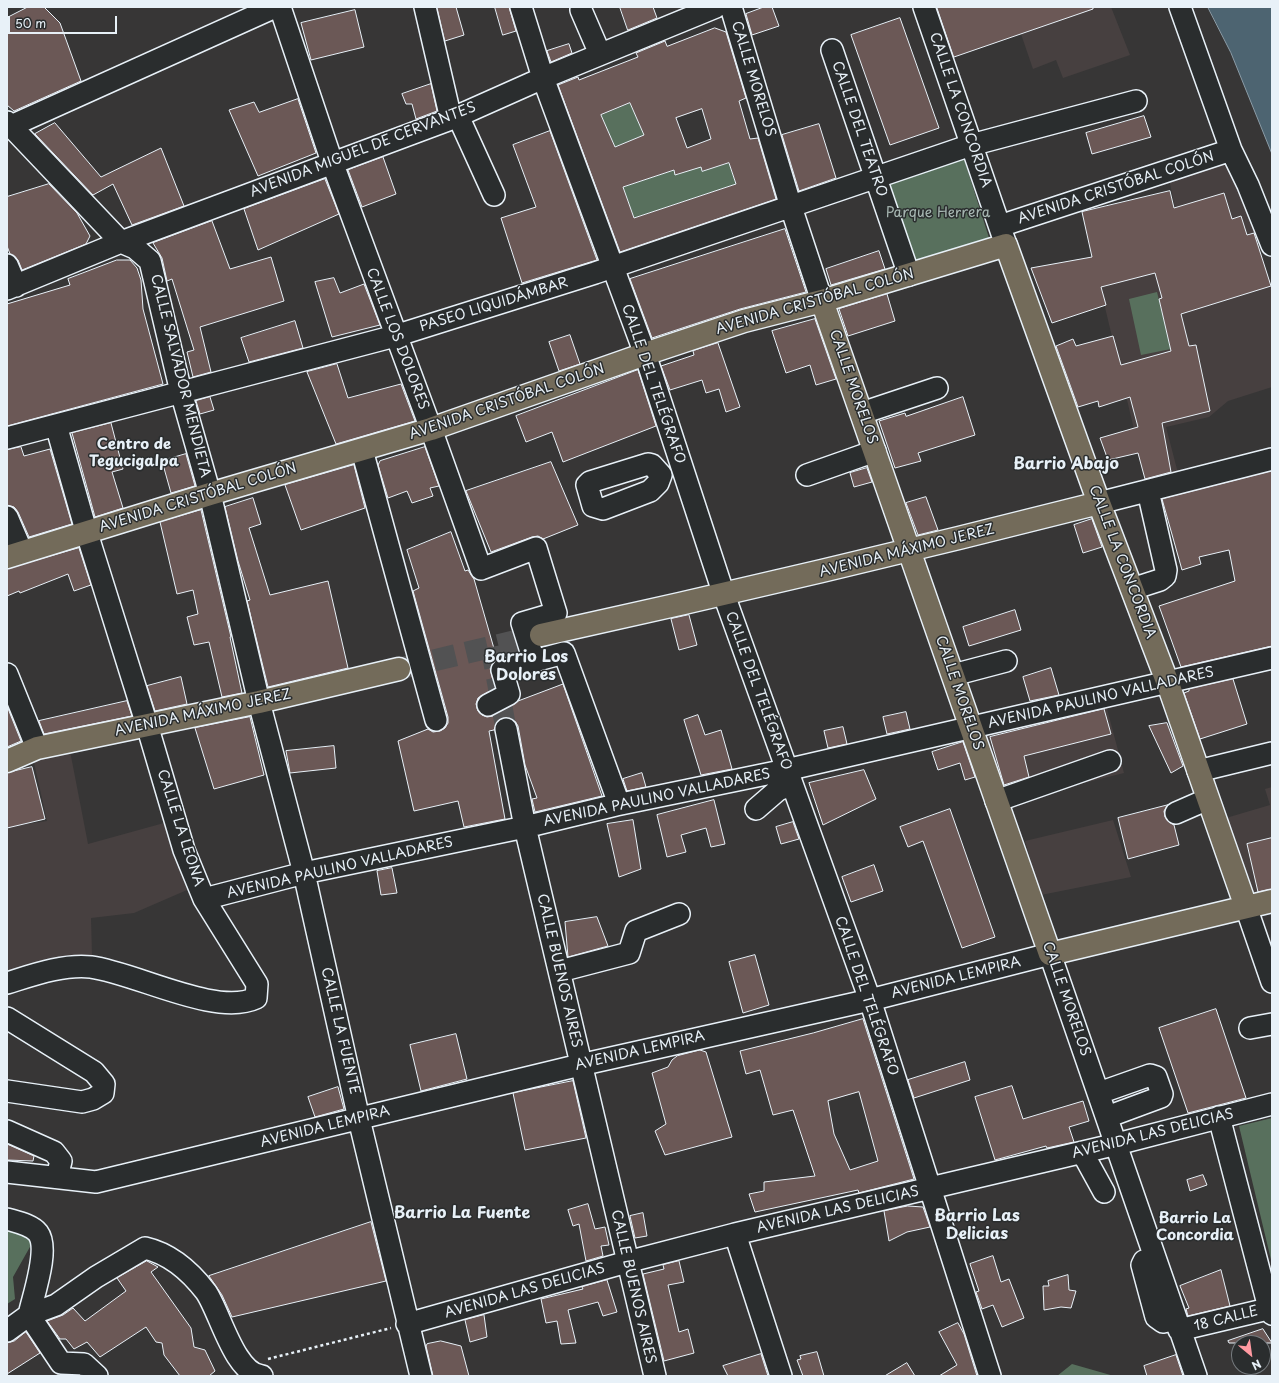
<!DOCTYPE html>
<meta charset="utf-8">
<style>
body{margin:0}
#map{position:relative;width:1279px;height:1383px;overflow:hidden;background:#373636;font-family:"Playpen Sans",sans-serif}
canvas{display:block}
.frame{position:absolute;inset:0;border:8px solid #e8f1f8;pointer-events:none}
.north{position:absolute;left:1231px;top:1335px;width:40px;height:40px;box-sizing:border-box;background:#2a2d2e;border:1px solid #767b7f;border-radius:50%;rotate:151deg;font-size:11px;font-weight:700;line-height:16px;text-align:center;color:#e8f1f8}
.north::after{content:'';display:block;margin:auto;width:14px;height:18px;background:#ff9aa2;clip-path:polygon(50% 0,100% 100%,50% 72%,0 100%)}
.scale{position:absolute;left:8px;top:16px;width:109px;height:18px;box-sizing:border-box;border:2px solid #e8f1f8;border-top:0;padding-left:5px;font-size:12px;line-height:14px;white-space:nowrap;color:#e8f1f8;-webkit-text-stroke:3px #2a2d2e;paint-order:stroke}
</style>
<div id="map">
<canvas width="1279" height="1383"></canvas>
<div class="frame"></div>
<div class="north">N</div>
<div class="scale">50 m</div>
</div>
<script>
const context = document.querySelector('canvas').getContext('2d');
context.lineJoin = 'round';
function paint(path, color) {
  context.fillStyle = color;
  context.fill(path, 'evenodd');
}
function trace(path, color, width, dash) {
  context.strokeStyle = color;
  context.lineWidth = width;
  context.lineCap = dash ? 'butt' : 'round';
  context.setLineDash(dash || []);
  context.stroke(path);
}
function drawText(font, color, halo, rows, align = 'center') {
  context.font = font + ' "Playpen Sans",sans-serif';
  context.lineWidth = 3;
  context.setLineDash([]);
  context.textBaseline = 'middle';
  context.strokeStyle = halo;
  context.fillStyle = color;
  for (const [text, x, y, turn = 0] of rows) {
    context.save();
    context.translate(x, y);
    context.rotate((+turn || 0) * Math.PI / 180);
    context.textAlign = isNaN(turn) ? turn : align;
    if (halo) context.strokeText(text, 0, 0);
    context.fillText(text, 0, 0);
    context.restore();
  }
}
paint(new Path2D(`
 M936,7h175l19,48 -67,23 -7,-18 -23,9 -12,-35 -68,23z
 M1230,157l42,131v99l-44,14 -19,16 -43,10 13,50 -32,7 -53,-223 84,-39 -9,-43z
 M1106,705l18,68 -117,29 -22,-69z
 M70,751l18,93 76,-21 23,67 -53,23 -43,5 1,37 -85,21v-149l40,-6 -14,-63z
 M1272,787v104l-18,4 -28,-77 44,-13 -5,-16z
 M1113,820l18,57 -90,18 -16,-54z`), '#474040');
paint(new Path2D(`
 M630,103l14,32 -29,12 -14,-32z
 M694,146l8,25 27,-8 7,21 -102,34 -11,-31 51,-17 2,5 17,-6z
 M964,159l26,82 -78,25 -25,-82z
 M1157,292l14,57 -30,6 -12,-56z
 M1272,1118v146l-33,-138z
 M7,1230l28,8 -22,39 2,22 -8,5z
 M1072,1364l42,12h-57z`), '#58705d');
const water = new Path2D(`
 M1208,7h64v147l-41,-101z`);
paint(water, '#4d6471');
trace(water, '#8b9ca7', 1);
const building = new Path2D(`
 M28,7h16l16,16 21,58 -67,30 -7,-6v-87z
 M437,7h19l8,28 -19,6z
 M495,7h14l7,24 -13,4z
 M620,7h33l4,11 -29,12z
 M764,7h8l7,19 -27,9 -6,-21z
 M937,7h156v2l-139,48z
 M355,10l9,37 -53,13 -10,-37z
 M900,18l39,110 -49,17 -39,-110z
 M715,28l11,4 20,66 -7,3 11,38 8,-1 18,61 -156,53 -62,-167 20,-8 1,3 59,-23 -2,-4 29,-12 2,5zM630,103l14,32 -29,12 -14,-32zM702,109l9,30 -24,9 -11,-30zM729,163l7,21 -102,34 -11,-31 51,-17 1,5 26,-8 1,4z
 M569,44l3,9 -21,9 -4,-11z
 M431,84l6,27 -21,8 -4,-15h-6l-4,-10z
 M298,99l18,54 -58,23 -29,-66 25,-8 5,10z
 M1144,116l7,21 -59,17 -6,-21z
 M55,123l46,54 60,-29 23,58 -52,19 -19,-41 -20,11 -58,-61z
 M819,124l17,54 -37,13 -17,-56z
 M550,131l47,129 -75,23 -21,-65 35,-11 -23,-62z
 M383,157l13,37 -34,13 -14,-37z
 M325,179l14,35 -81,36 -14,-41z
 M49,184l28,29 13,23 -4,8 -64,26 -4,-10 -8,-6 -3,-8v-49z
 M1170,191l4,17 50,-15 8,26 9,-3 6,19 7,-2 17,53 -90,28 8,32 7,-1 14,66 -48,12 9,49 -26,7 -7,-26 -30,7 -8,-22 38,-11 -8,-30 -31,10 -1,-6 -20,6 -22,-61 17,-7 3,7 37,-10 8,29 50,-14 -12,-52 3,-1 -7,-25 -54,14 5,18 -54,18 -21,-55 61,-11 -10,-45z
 M212,221l18,48 41,-12 13,44 -84,26 11,45 -18,5 -6,-25 7,-2 -22,-71 -5,2 -5,-23 -9,-15z
 M785,229l21,63 -66,17 -88,29 -22,-59z
 M879,251l6,18 -54,16 -5,-16z
 M117,260h13l7,8 4,12 2,29 20,75 -156,42v-122l63,-19 -2,-6z
 M334,278l6,15 24,-9 16,41 -48,12 -17,-55z
 M887,294l8,27 -47,15 -9,-27z
 M815,319l21,60 -20,6 -6,-20 -24,8 -14,-42z
 M295,321l8,27 -54,14 -8,-24z
 M570,335l10,29 -21,7 -10,-29z
 M718,343l22,64 -14,5 -7,-23 -13,4 -4,-13 -32,10 -9,-24 33,-11 -1,-4z
 M337,364l11,34 53,-14 14,37 -79,23 -29,-72z
 M638,370l18,56 -93,36 -11,-30 -26,10 -10,-26z
 M210,397l4,13 -14,4 -4,-13z
 M963,397l12,38 -57,18 3,8 -26,7 -16,-47 26,-8 1,3z
 M111,423l12,46 -11,3 11,36 -28,9 -23,-84z
 M21,447l3,9 26,-7 22,75 -43,13 -11,-25 -4,-5 -7,-2v-55z
 M425,447l14,39 -9,2 3,8 -21,7 -5,-12 -19,7 -10,-33 2,-4z
 M186,454l9,32 -24,7 -9,-32z
 M551,462l27,63 -35,14 -5,-3 -6,1 -41,15 -25,-61z
 M354,465l11,43 -64,22 -16,-45z
 M867,468l5,14 -18,5 -4,-14z
 M1272,471v175l-91,21 -22,-61 76,-25 -6,-31 -30,7 2,7 -19,6 -20,-71z
 M926,497l12,33 -20,5 -12,-32z
 M253,498l8,26 -12,4 21,67 58,-14 20,87 -80,19 -21,-86 3,-1 -12,-39 -13,-54z
 M201,510l30,127h-1l12,56 -20,4 -13,-55 -15,3 -7,-28 11,-3 -5,-24 -16,4 -17,-72z
 M1092,519l10,28 -19,6 -9,-28z
 M451,532l14,39 3,-1 6,9 23,80 -4,3 -3,6 5,20 -17,10 -2,6 2,7 4,4 5,2 6,-1 25,-15 45,-17 39,112 -67,16 -3,-13 5,-1 -12,-33 -7,-39 -3,-5 -5,-3 -6,-1 -6,3 -4,10 -5,1 16,88 -41,8 -6,-26 -44,10 -16,-70 30,-12 5,3 7,-1 5,-3 3,-5v-6l-35,-126 6,-3 -12,-38z
 M79,548l12,37 -17,6 -6,-17 -48,19 -1,-2 -12,5v-27z
 M1015,610l6,20 -52,16 -6,-19z
 M689,615l8,30 -18,5 -8,-31z
 M1051,668l8,27 -29,6 -7,-24z
 M181,677l6,27 -32,7 -8,-25z
 M1233,679l14,45 -47,15 -16,-46 5,-2v-2z
 M127,701l5,15 -88,18 -5,-13z
 M7,706l14,35 -14,6z
 M1104,709l7,25 -87,22 5,21 -25,8 -14,-48z
 M906,712l4,17 -23,5 -4,-17z
 M698,715l7,20 16,-5 11,39 -31,6 -17,-55z
 M250,717l14,58 -50,14 -19,-61z
 M1167,723l16,43 -12,7 -22,-47z
 M843,727l4,17 -19,4 -4,-17z
 M963,742l12,35 -10,3 -5,-17 -22,7 -6,-18z
 M334,746l2,22 -46,5 -4,-22z
 M32,767l13,52 -38,9v-55z
 M864,770l12,29 -53,26 -14,-42z
 M642,773l4,14 -19,4 -4,-12z
 M714,800l11,44 -14,3 -5,-19 -25,7 5,17 -19,5 -10,-42z
 M1168,805l-4,6 1,6 4,5 5,3 5,20 -51,14 -10,-41z
 M950,809l45,128 -33,11 -39,-107 -15,6 -8,-20z
 M633,820l8,49 -22,8 -12,-53z
 M793,822l6,17 -18,5 -5,-17z
 M1272,838v51l-14,3 -11,-48z
 M874,865l9,26 -32,11 -9,-25z
 M392,868l5,25 -16,2 -4,-24z
 M597,917l11,29 -40,11 -3,-35z
 M755,955l14,50 -26,8 -14,-51z
 M1216,1009l30,89 -58,15 -29,-85z
 M863,1019l51,160 -55,14 -1,-3 -103,22 -6,-18 15,-3v-9l51,-6 -22,-66 -20,5 -13,-45 -14,4 -6,-23 73,-18zM859,1092l19,69 -28,9 -16,-36 -6,-33z
 M456,1034l11,45 -46,12 -11,-46z
 M700,1050l6,2 26,85 -67,18 -10,-24 11,-7 -14,-51 16,-6 4,-7 5,-4z
 M965,1062l5,18 -56,18 -6,-18z
 M573,1081l13,57 -61,12 -12,-57z
 M1012,1086l11,33 60,-18 6,20 -20,6 5,15 -27,6 -1,-2 -51,14 -20,-63z
 M338,1087l6,22 -29,8 -7,-20z
 M7,1144l27,12 -1,5 -26,-1z
 M1203,1175l4,10 -17,6 -3,-11z
 M588,1204l7,25 10,-2 4,18 -8,1 2,10 -17,5 -7,-37 -6,2 -5,-16z
 M908,1206l15,1 7,20 -23,5 -18,9 -5,-30z
 M643,1213l4,23 -12,2 -5,-22z
 M371,1222l15,59 -154,36 -10,-22 -13,-19z
 M993,1256l8,26 8,-3 15,39 -22,9 -9,-22 -11,4 -6,-17 3,-1 -9,-27z
 M147,1261l11,6 -7,5 40,56 3,19 11,3 10,21 -6,5h-29l-16,-21 -2,-12 -6,-1 -10,-15 -46,30 -13,-15 -13,7 -8,-10h-6l-13,-18 16,-6 10,-7 12,13 41,-30 -9,-13z
 M679,1261l5,21 -16,3 11,47 9,-3 6,24 -30,8 -21,-87 21,-5 -1,-4z
 M1221,1270l9,36 -42,10 -2,-7 3,-1 -9,-22z
 M1068,1275l1,15 7,1 -5,17 -10,-1 -17,3 -1,-24h6l-1,-5z
 M607,1280l10,32 -14,4 -5,-14 -30,8 8,33 -15,1 -4,-23 -11,2 -5,-24 42,-10 -1,-2z
 M484,1315l3,22 -17,5 -5,-22z
 M958,1323l6,11 13,42h-38l18,-11 -18,-33z
 M1263,1329l9,14h-43l-1,-2z
 M26,1332l14,21 -33,21v-31l7,-2z
 M441,1341l20,5 8,30h-36l-7,-30 1,-2z
 M817,1352l7,24h-21l-6,-16 4,-1 -1,-3z
 M761,1354l7,22h-40l-5,-10z
 M1176,1355l7,21h-36l-3,-10z
 M907,1363l8,13h-30z`);
paint(building, '#6b5856');
trace(building, '#e8f1f8', 1);
trace(new Path2D(`
 M491,647l15,82`), '#525253', 21, [21, 10]);
trace(new Path2D(`
 M402,668l139,-33`), '#525253', 22, [22, 11]);
const minor = new Path2D(`
 M280,7l52,155 99,267 50,140 55,-21 20,65 -34,10 12,38 30,-8 55,151
 M425,7l26,112
 M521,7l22,71 102,276 79,241 146,405 120,376
 M731,7l60,200 31,94
 M924,7l82,238
 M1180,7l51,143 17,35 24,60
 M581,10l19,44
 M832,50l77,225
 M458,116l36,79
 M7,122l114,120 14,6 15,13 31,131 29,102 49,208 45,171 55,246 62,257
 M11,126l264,-119
 M1000,226l231,-76
 M7,265l9,21
 M7,289l114,-47 330,-123 92,-41 173,-71
 M862,413l75,-25
 M7,438l388,-102 200,-63 376,-128 165,-44
 M362,450l74,270
 M648,464l4,1 9,10 -3,8 -8,8 -47,18 -10,-3 -6,-21 3,-3z
 M807,475l68,-24
 M1099,503l173,-44
 M7,517l15,35
 M1132,589l28,-9 5,-4 1,-6 -18,-79
 M7,674l30,74
 M953,675l53,-14
 M488,705l21,-11 -7,-24 32,-9
 M506,729l19,98 130,549
 M1198,771l74,-18
 M996,801l114,-40
 M756,809l22,-19 14,-6
 M1176,813l32,-14
 M204,899l100,-26 221,-46 91,-22 170,-35 486,-112
 M1246,907l26,75
 M560,971l69,-18 7,-22 43,-17
 M7,983c26,-8 56,-19 84,-16 45,6 125,50 165,31l1,-14 -53,-85 -20,-49 -37,-125 -62,-198 -29,-102
 M7,1018l87,54 10,12 -1,9 -10,6 -11,3 -75,-11
 M1250,1028l22,-4
 M1099,1093l51,-18 6,2 6,17 -1,3 -54,20
 M1219,1117l50,191 3,6
 M7,1131l47,21 7,9 -4,16
 M1082,1152l22,40
 M7,1172l89,10 484,-117 290,-65 180,-46 146,422
 M7,1219c10,3 25,6 31,14 12,16 -5,63 -9,82l-22,16
 M735,1234l46,142
 M1155,1258l-11,3 -2,4 14,52 7,5 13,-3
 M407,1324l220,-62 108,-28 382,-90 155,-40
 M1179,1330l93,-22
 M97,1376l-13,-12 -23,-1 -32,-48 27,-10 40,-28 49,-29c26,6 45,23 61,44 14,20 28,81 56,84`);
const major = new Path2D(`
 M822,301l228,653 222,-53
 M7,557l203,-63 221,-65 214,-75 99,-33 78,-20 184,-56 93,258 68,178 79,226
 M541,635c187,-41 373,-85 558,-132
 M7,761l30,-13 222,-46 140,-33`);
trace(minor, '#e8f1f8', 24);
trace(major, '#e8f1f8', 25);
trace(new Path2D(`
 M268,1359l123,-31`), '#e8f1f8', 2.5, [3, 3]);
trace(minor, '#2a2d2e', 21);
trace(major, '#736b5a', 22);
drawText('14px', '#e8f1f8', '#2a2d2e', [
 ["CALLE MORELOS",753,79,73],
 ["CALLE LA CONCORDIA",960,110,71],
 ["CALLE DEL TEATRO",859,129,71],
 ["AVENIDA MIGUEL DE CERVANTES",363,150,-21],
 ["AVENIDA CRISTÓBAL COLÓN",1116,188,-18],
 ["AVENIDA CRISTÓBAL COLÓN",815,302,-16],
 ["PASEO LIQUIDÁMBAR",494,305,-17],
 ["CALLE LOS DOLORES",397,339,69],
 ["CALLE SALVADOR MENDIETA",180,376,76],
 ["CALLE DEL TELÉGRAFO",653,384,71],
 ["CALLE MORELOS",853,387,71],
 ["AVENIDA CRISTÓBAL COLÓN",507,402,-19],
 ["AVENIDA CRISTÓBAL COLÓN",198,498,-17],
 ["AVENIDA MÁXIMO JEREZ",907,551,-14],
 ["CALLE LA CONCORDIA",1122,562,69],
 ["CALLE DEL TELÉGRAFO",758,691,70],
 ["CALLE MORELOS",959,693,71],
 ["AVENIDA PAULINO VALLADARES",1101,698,-13],
 ["AVENIDA MÁXIMO JEREZ",203,713,-12],
 ["AVENIDA PAULINO VALLADARES",657,798,-12],
 ["CALLE LA LEONA",180,828,72],
 ["AVENIDA PAULINO VALLADARES",340,868,-13],
 ["CALLE BUENOS AIRES",559,971,77],
 ["AVENIDA LEMPIRA",956,978,-14],
 ["CALLE DEL TELÉGRAFO",866,996,71],
 ["CALLE MORELOS",1066,999,71],
 ["CALLE LA FUENTE",340,1031,77],
 ["AVENIDA LEMPIRA",640,1051,-13],
 ["AVENIDA LEMPIRA",325,1127,-14],
 ["AVENIDA LAS DELICIAS",1153,1134,-14],
 ["AVENIDA LAS DELICIAS",838,1210,-13],
 ["CALLE BUENOS AIRES",633,1287,77],
 ["AVENIDA LAS DELICIAS",525,1291,-16],
 ["18 CALLE",1226,1319,-14]
]);
drawText('14px', '#a7b7b2', '#2a2d2e', [
 ["Parque Herrera",938,213]
]);
drawText('bold 15px', '#e8f1f8', '#2a2d2e', [
 ["Centro de",134,445],
 ["Tegucigalpa",134,462],
 ["Barrio La",1195,1219],
 ["Concordia",1195,1236]
]);
drawText('bold 16px', '#e8f1f8', '#2a2d2e', [
 ["Barrio Abajo",1066,465],
 ["Barrio Los",526,658],
 ["Dolores",526,676],
 ["Barrio La Fuente",462,1214],
 ["Barrio Las",977,1217],
 ["Delicias",977,1235]
]);
</script>
